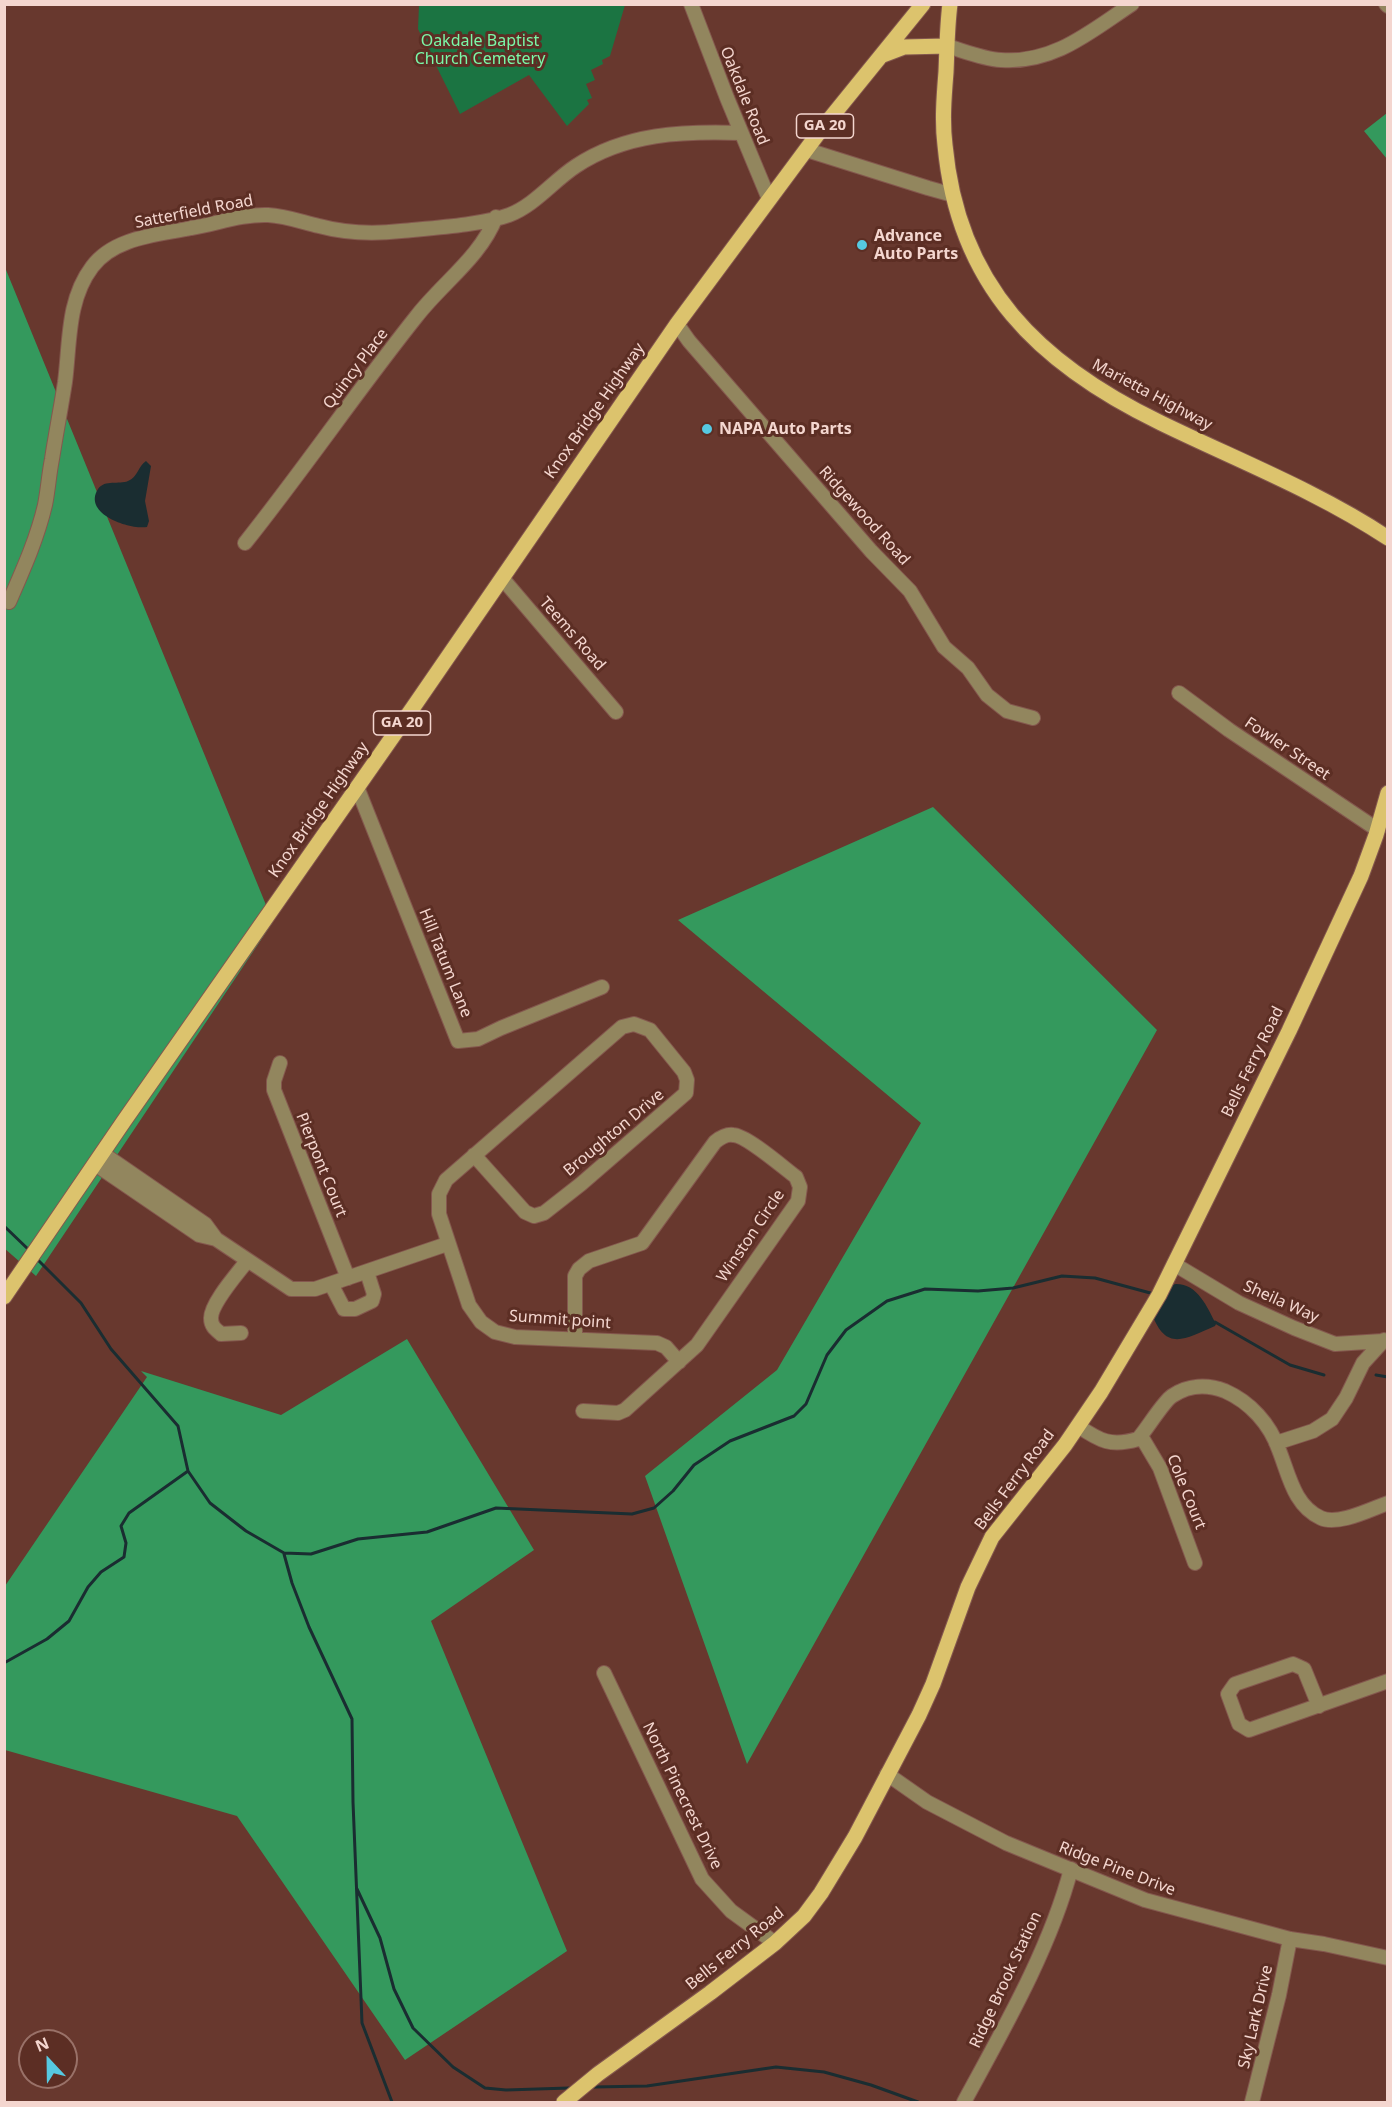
<!DOCTYPE html>
<style>
body{margin:0}
#map{position:relative;width:1392px;height:2107px;overflow:hidden;background:#68382e;font-family:"Noto Sans",sans-serif}
canvas{display:block}
.frame{position:absolute;inset:0;border:6px solid #f4d6cf;pointer-events:none}
.north{position:absolute;left:18px;top:2029px;width:60px;height:60px;box-sizing:border-box;background:#5c2e24;border:2px solid #997168;border-radius:50%;rotate:338deg;font-size:16px;font-weight:700;line-height:24px;text-align:center;color:#f4d6cf}
.north::after{content:'';display:block;margin:auto;width:21px;height:27px;background:#56c9e1;clip-path:polygon(50% 0,100% 100%,50% 72%,0 100%)}
</style>
<div id="map">
<canvas width="1392" height="2107"></canvas>
<div class="frame"></div>
<div class="north">N</div>
</div>
<script>
const context = document.querySelector('canvas').getContext('2d');
context.lineJoin = 'round';
function paint(path, color) {
  context.fillStyle = color;
  context.fill(path, 'evenodd');
}
function trace(path, color, width, dash) {
  context.strokeStyle = color;
  context.lineWidth = width;
  context.lineCap = dash ? 'butt' : 'round';
  context.setLineDash(dash || []);
  context.stroke(path);
}
function drawText(font, color, halo, rows, align = 'center') {
  context.font = font + ' "Noto Sans",sans-serif';
  context.lineWidth = 6;
  context.setLineDash([]);
  context.textBaseline = 'middle';
  context.strokeStyle = halo;
  context.fillStyle = color;
  for (const [text, x, y, turn = 0] of rows) {
    context.save();
    context.translate(x, y);
    context.rotate((+turn || 0) * Math.PI / 180);
    context.textAlign = isNaN(turn) ? turn : align;
    if (halo) context.strokeText(text, 0, 0);
    context.fillText(text, 0, 0);
    context.restore();
  }
}
paint(new Path2D(`
 M419,5v-1l206,1 -15,51 -8,4 1,4 -12,6 4,10 -9,4 6,14 -5,2 2,4 -22,22 -38,-51 -69,39 -42,-85z`), '#1b7442');
paint(new Path2D(`
 M1387,113v46l-23,-28z
 M4,265l269,657 -237,354 -32,-28z
 M933,807l224,223 -410,734 -102,-288 132,-106 144,-247 -243,-203z
 M407,1339l127,211 -103,71 136,330 -162,109 -168,-244 -232,-66v-164l142,-209 -6,-6 140,44z`), '#34995d');
paint(new Path2D(`
 M146,461l5,5 -6,35 4,20 -2,6c-17,3 -65,-13 -49,-38 7,-10 21,-4 30,-8 10,-4 10,-15 18,-20z
 M1176,1284c22,0 31,23 40,40l-1,2c-30,13 -49,26 -63,-12l11,-27z`), '#1a2d31');
trace(new Path2D(`
 M4,1226l25,24
 M37,1259l44,44 30,46 67,77 10,45 22,32 36,28 38,22 27,1 47,-15 69,-7 69,-24 136,6 22,-6 19,-17 21,-26 36,-24 64,-25 12,-12 21,-49 19,-25 41,-29 38,-12 53,2 35,-3 49,-12 33,2 59,16
 M1215,1322l75,43 34,10
 M1376,1375l12,2
 M284,1554l8,29 17,44 43,92 1,83 9,221 30,79
 M4,1663l43,-24 22,-18 19,-34 13,-15 23,-15 2,-14 -5,-17 8,-13 59,-42
 M357,1889l23,49 14,51 19,39 40,39 32,21 21,2 63,-2
 M594,2087l53,-1 129,-19 48,5 47,13 47,17`), '#1a2d31', 3);
const minor = new Path2D(`
 M691,4l36,94 42,101
 M1386,4l2,2
 M947,46c17,5 36,13 54,14 53,4 90,-29 131,-56
 M807,150l121,38 25,7
 M677,324l12,17 182,210 39,40 34,56 24,21 19,27 20,16 26,7
 M245,543c59,-74 112,-152 171,-226 26,-34 64,-59 80,-100
 M502,578l114,134
 M9,602c14,-32 28,-63 36,-97 3,-15 4,-31 7,-46 4,-26 9,-51 13,-77 5,-39 2,-82 27,-115 22,-30 66,-32 99,-39 25,-4 51,-14 77,-13 18,1 34,7 51,11 26,7 55,8 82,5 30,-3 81,-6 108,-16 26,-10 44,-34 67,-49 50,-33 107,-35 165,-33
 M1179,693l50,37 149,100
 M357,787l101,254 20,-2 23,-11 101,-41
 M280,1063l-6,18v9l74,188
 M102,1153l103,71 11,15 75,50h24l132,-45
 M474,1155l51,57 9,4 10,-3 37,-29 105,-91 1,-13 -3,-8 -34,-42 -16,-6 -12,3 -176,153 -7,14v20l30,91 12,17 14,10 20,5 142,6 9,4 13,15
 M95,1164l104,71 17,4
 M1174,1264l65,39 55,25 41,16 48,-3
 M331,1284l13,25h11l17,-8 2,-7 -7,-22
 M241,1333l-20,1c-6,-5 -10,-8 -10,-16 0,-15 27,-45 36,-57
 M575,1339v-63l4,-7 10,-8 53,-18 73,-101c5,-4 11,-8 18,-7 13,0 51,33 63,42l4,10 -2,14 -101,144 -72,65 -7,3 -35,-2
 M1078,1426c22,15 33,21 60,13 9,-10 25,-37 34,-43 16,-11 35,-12 53,-5 25,11 45,33 54,59 10,25 15,56 42,68 17,8 50,-9 67,-15
 M1141,1436l19,32 35,95
 M1276,1443l37,-12 19,-12 14,-21 17,-35 21,-23
 M604,1673l98,206 29,32 44,32
 M1319,1706l-15,-37 -11,-5 -58,20 -7,10 11,30 10,6 139,-49
 M887,1774l40,28 79,41 139,57 145,39 34,5 64,14
 M964,2102c39,-72 86,-153 107,-233
 M1252,2102l27,-107 11,-56`);
const major = new Path2D(`
 M950,4c-3,23 -3,46 -4,68 -2,25 -4,49 -1,73 13,141 94,219 216,278 76,37 156,68 227,115
 M883,55l21,-8 43,-1
 M4,1297l120,-176 288,-412 265,-385 143,-193 103,-127
 M564,2102l34,-28 112,-81 65,-50 29,-27 17,-23 34,-56 64,-122 14,-31 35,-97 24,-50 73,-92 36,-53 58,-97 130,-264 72,-155 15,-41 12,-42`);
trace(minor, '#84584e', 16);
trace(major, '#84584e', 17);
trace(minor, '#92865e', 14);
trace(major, '#dcc36d', 15);
for (const [x, y, r, color] of [
 [862,245,6,"#56c9e1"],
 [707,429,6,"#56c9e1"]
]) {
  const dot = new Path2D();
  dot.arc(x, y, r, 0, 2 * Math.PI);
  context.fillStyle = color;
  context.fill(dot);
  trace(dot, '#5c2e24', 2);
}
for (const [x, y, w] of [
 [825,126,57],
 [402,723,57]
]) {
  const box = new Path2D();
  box.roundRect(x - w / 2, y - 12, w, 24, 4.5);
  context.fillStyle = '#5c2e24';
  context.fill(box);
  trace(box, '#f4d6cf', 1.5);
}
drawText('bold 15px', '#f4d6cf', null, [
 ["GA 20",825,126],
 ["GA 20",402,723]
]);
drawText('16px', '#7af8a8', '#5c2e24', [
 ["Oakdale Baptist",480,41],
 ["Church Cemetery",480,59]
]);
drawText('16px', '#f4d6cf', '#5c2e24', [
 ["Oakdale Road",744,96,68],
 ["Satterfield Road",194,212,-11],
 ["Quincy Place",356,369,-53],
 ["Marietta Highway",1152,395,28],
 ["Knox Bridge Highway",595,411,-55],
 ["Ridgewood Road",864,516,48],
 ["Teems Road",572,634,49],
 ["Fowler Street",1287,749,34],
 ["Knox Bridge Highway",319,810,-55],
 ["Hill Tatum Lane",445,963,68],
 ["Bells Ferry Road",1253,1062,-64],
 ["Broughton Drive",614,1133,-40],
 ["Pierpont Court",321,1165,68],
 ["Winston Circle",751,1236,-56],
 ["Sheila Way",1281,1302,24],
 ["Summit point",560,1320,4],
 ["Bells Ferry Road",1015,1480,-53],
 ["Cole Court",1186,1492,68],
 ["North Pinecrest Drive",682,1796,64],
 ["Ridge Pine Drive",1117,1869,21],
 ["Bells Ferry Road",735,1949,-39],
 ["Ridge Brook Station",1006,1980,-65],
 ["Sky Lark Drive",1256,2017,-77]
]);
drawText('bold 16px', '#f4d6cf', '#5c2e24', [
 ["Advance",874,236],
 ["Auto Parts",874,254],
 ["NAPA Auto Parts",719,429]
], 'left');
</script>
